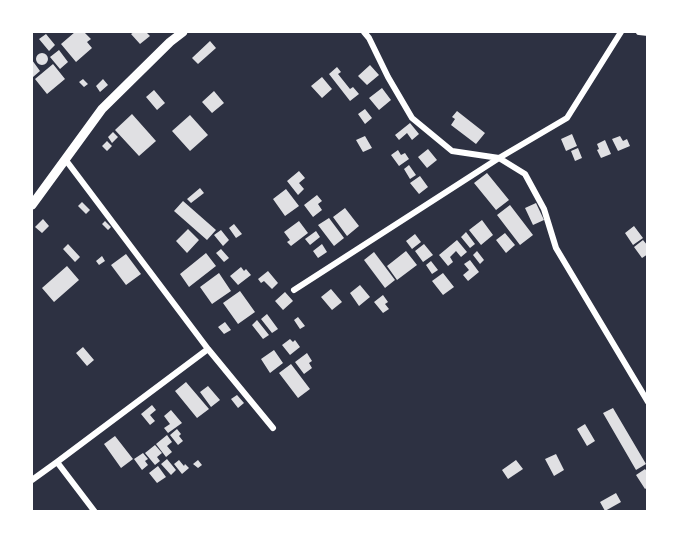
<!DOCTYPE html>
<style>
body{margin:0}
#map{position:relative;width:679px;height:543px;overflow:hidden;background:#2d3142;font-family:"Zilla Slab",serif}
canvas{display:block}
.frame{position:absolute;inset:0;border:33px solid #fff;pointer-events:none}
</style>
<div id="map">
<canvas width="679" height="543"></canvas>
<div class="frame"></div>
</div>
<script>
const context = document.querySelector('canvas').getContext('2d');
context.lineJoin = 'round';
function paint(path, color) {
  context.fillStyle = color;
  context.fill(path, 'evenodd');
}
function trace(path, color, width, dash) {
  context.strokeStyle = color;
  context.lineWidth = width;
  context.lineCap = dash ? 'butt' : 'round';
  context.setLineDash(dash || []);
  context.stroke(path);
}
paint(new Path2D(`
 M75,32h9l7,7 -4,3 5,6 -16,14 -15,-18z
 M134,32h12l4,4 -10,8 -9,-10z
 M46,34l9,11 -6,6 -10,-12z
 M210,41l6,7 -18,16 -6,-6z
 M59,50l9,12 -8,7 -10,-12z
 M36 59a6 6 0 1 1 12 0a6 6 0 1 1-12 0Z
 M32,60l8,11 -7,6 -1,-2z
 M53,64l12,15 -18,15 -12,-15z
 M370,65l9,10 -12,10 -9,-9z
 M337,67l4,5 -3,2 12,15 3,-2 6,7 -9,7 -21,-27z
 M322,77l10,12 -10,9 -11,-12z
 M83,79l5,5 -4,3 -5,-5z
 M103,79l5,6 -8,7 -4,-6z
 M382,88l9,12 -12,10 -10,-12z
 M154,90l11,13 -8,7 -11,-13z
 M214,91l10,12 -12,10 -10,-11z
 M365,109l7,9 -7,6 -7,-10z
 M457,111l28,22 -9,11 -25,-19 4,-6 -3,-2z
 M132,114l24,27 -17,15 -24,-26z
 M190,115l18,20 -18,16 -18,-20z
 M410,123l9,11 -7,6 -5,-7 -8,7 -4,-5z
 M113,132l5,5 -6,6 -4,-6z
 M572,134l5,12 -11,5 -5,-12z
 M365,136l7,12 -9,4 -7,-12z
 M620,136l3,5 4,-2 3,7 -12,5 -6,-12z
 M605,140l6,14 -10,4 -4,-8 2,-1 -2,-5z
 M107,141l5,5 -5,5 -5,-5z
 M578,148l4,10 -7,3 -4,-10z
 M428,149l9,11 -10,8 -9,-11z
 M398,150l3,5 4,-2 4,6 -10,7 -8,-11z
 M409,165l7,10 -6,4 -6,-10z
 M299,171l6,7 -6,5 5,6 -6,6 -11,-14z
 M487,173l22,27 -13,10 -22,-27z
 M420,176l8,11 -9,7 -9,-11z
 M200,188l4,5 -13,10 -4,-4z
 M286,189l13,17 -14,10 -12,-17z
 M317,195l5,6 -4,3 4,6 -9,7 -9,-12z
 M183,201l33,29 -9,10 -33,-29z
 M82,202l8,8 -4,4 -8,-8z
 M536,203l8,17 -11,5 -8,-17z
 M510,205l23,30 -13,10 -23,-30z
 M345,208l14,18 -12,10 -14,-19z
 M329,218l15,20 -10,8 -16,-21z
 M43,219l6,7 -7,7 -7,-6z
 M482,220l11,15 -12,10 -12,-15z
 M105,221l6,6 -3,3 -6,-6z
 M299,221l9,12 -17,13 -4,-4 3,-2 -6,-8z
 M234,224l8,10 -6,4 -7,-10z
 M634,226l9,12 -10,7 -8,-12z
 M188,229l11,11 -12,13 -11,-12z
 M221,230l8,10 -6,6 -9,-11z
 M316,231l4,6 -10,8 -5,-6z
 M466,232l9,12 -5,4 -9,-11z
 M505,233l10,12 -9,8 -10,-13z
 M415,234l6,8 -9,7 -6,-8z
 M457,240l10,12 -6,5 -5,-6 -6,6 3,5 -5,4 -9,-11z
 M643,240l5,6v8l-6,4 -8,-11z
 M68,244l12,13 -5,5 -12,-13z
 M322,244l5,8 -9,6 -5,-7z
 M424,244l9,11 -10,7 -8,-11z
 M221,249l8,9 -5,4 -8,-9z
 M406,251l11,14 -20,15 -10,-14z
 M477,251l7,9 -4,4 -7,-9z
 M374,252l21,28 -10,8 -21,-28z
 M206,253l10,13 -27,21 -9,-13z
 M126,254l15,20 -15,11 -15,-20z
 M102,256l3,5 -6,4 -3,-4z
 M470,260l9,12 -11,9 -5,-6 6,-5 -5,-6z
 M431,261l7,9 -6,4 -6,-9z
 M67,266l12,14 -25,22 -12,-14z
 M241,267l3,4 2,-2 5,6 -13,10 -8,-9z
 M268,271l10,12 -6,6 -8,-8 -3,2 -3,-4z
 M219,273l12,18 -19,13 -12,-17z
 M443,273l11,14 -11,8 -11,-14z
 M360,285l10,12 -11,9 -9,-13z
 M331,289l11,13 -10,8 -11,-13z
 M240,291l15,21 -17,12 -15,-21z
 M285,292l8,9 -10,9 -8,-9z
 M383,295l5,7 -3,2 4,5 -6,4 -9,-11z
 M267,314l11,15 -6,4 -11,-14z
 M298,317l7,9 -5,3 -6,-9z
 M257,320l12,15 -6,4 -11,-14z
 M225,322l6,8 -7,4 -6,-7z
 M290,339l3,3 2,-2 5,7 -10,8 -8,-10z
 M83,347l11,13 -7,6 -11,-13z
 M274,350l9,13 -13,10 -9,-14z
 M307,353l5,8 -3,2 3,5 -8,6 -9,-12z
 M291,364l19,25 -12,9 -19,-25z
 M186,382l23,27 -12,9 -22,-27z
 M208,386l12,14 -9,7 -11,-15z
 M237,395l7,8 -6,5 -7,-9z
 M152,405l4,5 -6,5 5,6 -5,4 -9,-11z
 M613,408l33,56 -10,6 -33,-57z
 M171,410l11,13 -14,10 -4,-5 6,-4 -6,-8z
 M585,424l10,17 -8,5 -10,-17z
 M177,429l4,5 -2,2 4,5 -5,4 -8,-10z
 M167,435l5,7 -5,4 5,6 -6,5 -10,-13z
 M115,436l18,23 -12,9 -17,-24z
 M155,445l7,8 -5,4 3,4 -5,4 -10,-12z
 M143,453l5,6 -3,2 3,4 -6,5 -8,-11z
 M556,454l8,16 -10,6 -9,-17z
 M167,459l9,11 -5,5 -10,-11z
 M179,460l5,6 1,-2 4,4 -7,6 -8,-10z
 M198,460l4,5 -4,3 -5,-4z
 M516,460l7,9 -15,10 -6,-9z
 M158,466l8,11 -9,6 -8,-10z
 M645,469l3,4v14l-3,2 -9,-14z
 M616,493l5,9 -16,9 -5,-9z`), '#e0e0e3');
trace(new Path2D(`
 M364,32l5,6 19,39 24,41 40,33 47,7 26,16 19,35 12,39 92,154
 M639,32l9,1
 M65,159l143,190 65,79
 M294,290l205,-132 68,-40 54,-86
 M57,462l38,50
 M32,480l25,-18 151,-113`), '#fff', 6);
trace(new Path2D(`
 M32,205l70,-96 68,-67 13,-10`), '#fff', 9);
</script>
